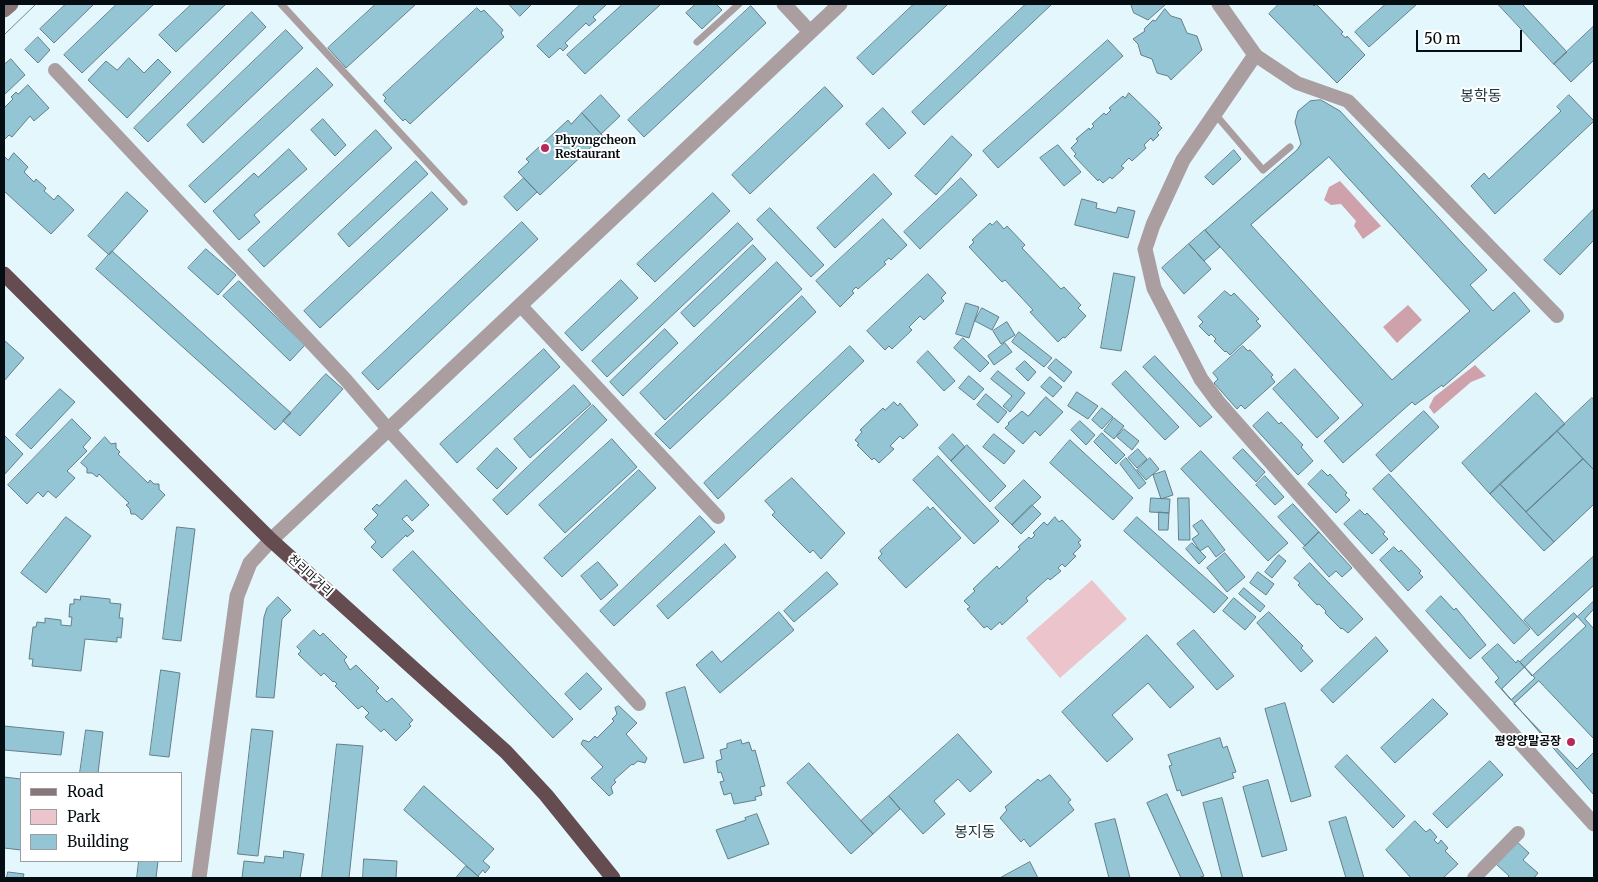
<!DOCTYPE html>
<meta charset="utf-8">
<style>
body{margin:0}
#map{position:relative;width:1598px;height:882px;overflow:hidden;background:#e4f7fd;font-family:Merriweather,serif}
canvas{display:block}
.frame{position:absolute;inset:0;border:5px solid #040d11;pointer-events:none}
.legend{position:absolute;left:20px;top:772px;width:162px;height:90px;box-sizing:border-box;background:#fff;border:1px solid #9b9ea0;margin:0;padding:6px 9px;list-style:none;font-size:15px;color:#040d11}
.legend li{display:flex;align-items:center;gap:10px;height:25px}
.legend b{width:25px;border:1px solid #9b9ea0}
.scale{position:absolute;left:1416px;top:30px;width:106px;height:22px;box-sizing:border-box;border:2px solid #040d11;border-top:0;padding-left:6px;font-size:15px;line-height:18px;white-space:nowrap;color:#040d11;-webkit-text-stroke:4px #fff;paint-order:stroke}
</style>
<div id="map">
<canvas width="1598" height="882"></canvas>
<div class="frame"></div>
<ul class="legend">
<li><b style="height:6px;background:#887578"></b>Road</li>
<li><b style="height:14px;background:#ebc5cb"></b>Park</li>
<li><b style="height:14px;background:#94c5d5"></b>Building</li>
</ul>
<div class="scale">50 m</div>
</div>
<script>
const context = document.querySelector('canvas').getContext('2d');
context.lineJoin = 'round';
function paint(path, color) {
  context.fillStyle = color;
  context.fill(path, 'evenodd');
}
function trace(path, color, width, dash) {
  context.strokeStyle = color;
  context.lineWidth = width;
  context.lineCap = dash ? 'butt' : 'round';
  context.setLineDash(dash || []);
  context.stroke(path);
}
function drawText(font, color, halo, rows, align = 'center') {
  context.font = font + ' Merriweather,"Noto Sans KR",serif';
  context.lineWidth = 4;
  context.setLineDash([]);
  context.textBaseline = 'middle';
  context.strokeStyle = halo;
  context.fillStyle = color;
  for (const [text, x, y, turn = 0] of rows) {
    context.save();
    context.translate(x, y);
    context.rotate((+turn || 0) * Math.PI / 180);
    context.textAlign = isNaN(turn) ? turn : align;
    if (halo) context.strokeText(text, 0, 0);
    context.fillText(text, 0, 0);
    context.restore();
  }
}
paint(new Path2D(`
 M1092,580l35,39 -67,59 -34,-40z`), '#ebc5cb');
paint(new Path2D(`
 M1340,181l41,45 -18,13 -9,-13 2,-5 -15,-17 -10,1 -7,-5 5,-13z
 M1408,305l14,15 -25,23 -14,-16z
 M1475,365l11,11 -15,6 -37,32 -5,-7 5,-10z`), '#cfa1aa');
const building = new Path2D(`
 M66,4h28l-40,39 -14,-14z
 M117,4h37l-72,69 -18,-18z
 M192,4h34l-50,48 -17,-17z
 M376,4h40l-70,64 -18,-20z
 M509,4h23l-12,12z
 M581,4h26l-14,13 3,3 -7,6 -3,-3 -21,20 3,3 -5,5 -3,-3 -11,10 -12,-12z
 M623,4h38l-76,70 -18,-19z
 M696,4h20l6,6 -20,19 -16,-16z
 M914,4h34l-75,71 -16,-17z
 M1026,4h26l-128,121 -12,-13z
 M1131,4h35l-18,16 -14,-7z
 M1279,4h33l2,2 2,-2 27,28 -2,2 5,4 1,-2 18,19 -28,28 -68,-69z
 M1386,4h31l-48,43 -14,-15z
 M1498,4h24l45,48 -13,12z
 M751,6l15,17 -122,114 -16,-17z
 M477,8l4,4 3,-2 19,20 -2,3 3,4 -94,87 -5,-5 -2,2 -19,-20 2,-3 -3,-3z
 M1165,9l6,7 10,3 6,14 10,3 5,14 -31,30 -3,-4 -11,-3 -5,-14 -11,-4 -3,-11 -5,-5 12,-8 -1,-2 9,-9 2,1z
 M252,12l14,15 -118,115 -14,-14z
 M1594,26v34l-23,22 -17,-18z
 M286,30l17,18 -100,95 -16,-18z
 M38,37l12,13 -12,13 -13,-13z
 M1108,40l15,16 -125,112 -15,-17z
 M129,58l15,15 14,-14 13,13 -44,46 -39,-38 18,-19 11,9z
 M11,59l14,16 -21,20v-30z
 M317,68l16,17 -128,118 -16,-17z
 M28,85l21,23 -15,13 -4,-5 -18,21 -3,-2 -5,5v-32l9,-9 -2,-2 5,-5 2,2z
 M825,87l18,19 -93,88 -18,-19z
 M1129,93l31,30 -2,1 4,4 -5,5 2,2 -6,6 -2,-3 -7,7 2,3 -14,13 -3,-3 -8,8 3,2 -12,11 -2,-2 -7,6 -4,-4 -1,2 -24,-25 2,-2 -5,-6 7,-7 -2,-2 13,-11 1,2 4,-4 -2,-2 12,-11 2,2 5,-5 -2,-2 14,-12 2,2z
 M601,95l19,21 -19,18 -19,-21z
 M1569,95l25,26 -99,93 -24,-28 13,-13 5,6 72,-68 -4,-4z
 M1321,100l19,11 147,159 -17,15 23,26 21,-19 16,19 -87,76 -1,-2 -27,20 -3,-3 -69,61 -19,-22 39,-36 -158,-175 92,-80 4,-6 -6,-22 3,-11 12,-10zM1329,157l141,154 -78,69 -141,-155z
 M883,108l23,25 -17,16 -23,-25z
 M582,113l21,23 -63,59 -22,-23 11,-10 -3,-3 42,-39 3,4z
 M323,119l23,26 -11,11 -24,-26z
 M376,130l16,18 -128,119 -16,-17z
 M952,136l20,19 -36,40 -21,-19z
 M1058,145l23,27 -17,14 -24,-28z
 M289,149l18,20 -53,46 6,7 -21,18 -26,-29 41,-38 4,4z
 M1234,150l7,9 -28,26 -8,-8z
 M14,153l14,14 -4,5 10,10 2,-3 10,9 -2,3 10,9 4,-5 16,15 -23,24 -47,-43v-35l4,4z
 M416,161l12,13 -79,73 -11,-13z
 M874,174l18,20 -57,54 -18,-20z
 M524,178l13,14 -20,19 -13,-14z
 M961,178l16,17 -57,54 -16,-17z
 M127,192l21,19 -39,44 -21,-19z
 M432,192l16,17 -128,119 -16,-17z
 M713,193l17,18 -75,71 -18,-18z
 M1082,199l15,4 -1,5 20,5 2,-6 17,4 -7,27 -53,-13z
 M770,208l54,57 -13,12 -54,-57z
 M1594,209v31l-34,35 -16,-15z
 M883,219l24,26 -16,15 -2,-2 -5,4 2,2 -28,25 -2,-2 -4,4 2,2 -14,14 -24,-26z
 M997,221l7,8 3,-3 18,19 -3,3 39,41 3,-2 17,18 -3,3 8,8 -21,22 -2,-1 -5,5 -28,-30 3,-2 -28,-30 -3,2 -33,-35 5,-5 -2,-2 18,-17 2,2z
 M522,222l16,17 -160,151 -16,-17z
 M738,223l15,16 -146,138 -15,-16z
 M1205,230l15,17 -16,14 -15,-17z
 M1189,244l22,25 -27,25 -22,-26z
 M753,245l13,14 -72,68 -13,-14z
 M206,249l30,26 -18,20 -30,-27z
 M112,251l179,162 -16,17 -179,-161z
 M777,262l25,27 -137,131 -25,-27z
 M1114,273l21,4 -14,74 -20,-3z
 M928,274l18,19 -5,5 3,3 -20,19 -4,-4 -11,11 3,3 -20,19 -3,-3 -4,4 -18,-19z
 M621,280l17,18 -56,53 -17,-18z
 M239,281l66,64 -15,16 -67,-65z
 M1225,291l6,5 3,-3 25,26 -3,2 5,5 -31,29 -4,-4 -1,1 -11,-11 2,-2 -5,-5 -2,2 -10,-10 4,-4 -5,-5z
 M802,296l14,16 -146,137 -15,-15z
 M966,303l13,4 -10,31 -13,-4z
 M982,308l17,9 -7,13 -17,-9z
 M1007,322l8,13 -14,9 -8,-13z
 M665,329l13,14 -55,53 -13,-14z
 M1019,332l33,26 -8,9 -32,-25z
 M963,338l26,25 -9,9 -26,-24z
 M4,340l20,18 -20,23z
 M1005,343l7,9 -18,13 -6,-9z
 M850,346l14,15 -146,138 -14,-16z
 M1243,346l5,5 2,-1 23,25 -2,2 4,5 -30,27 -4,-4 -4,4 -23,-26 4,-4 -5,-6z
 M544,349l16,18 -103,96 -17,-19z
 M928,351l27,30 -11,10 -27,-29z
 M1155,356l57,61 -12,10 -57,-60z
 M1056,359l16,13 -8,10 -16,-14z
 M1025,361l11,11 -8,9 -12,-12z
 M1295,369l44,49 -22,20 -44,-49z
 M998,371l27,22 -15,19 -7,-6 9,-10 -21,-17z
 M1126,371l53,56 -14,13 -53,-56z
 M326,374l17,15 -43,47 -17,-15z
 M969,376l15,13 -10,11 -15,-12z
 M1050,377l12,10 -9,10 -12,-10z
 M574,385l17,19 -61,54 -16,-19z
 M60,389l15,13 -44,47 -15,-14z
 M1077,392l21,14 -10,13 -20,-13z
 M1536,393l29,31 -75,70 -28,-31z
 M986,394l21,18 -9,11 -21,-18z
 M1046,397l17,15 -23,24 -5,-5 -12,13 -18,-16 4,-4 -1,-1 14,-12 6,5z
 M1592,398l2,1v71l-37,-39z
 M894,402l4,4 2,-3 18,22 -15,14 -3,-3 -10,10 4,3 -15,14 -5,-5 -2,2 -15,-15 2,-1 -4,-4 7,-8 -2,-2 23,-22 2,2z
 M593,405l14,15 -100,95 -14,-15z
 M1102,408l11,9 -11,12 -10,-9z
 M1424,411l15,16 -48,45 -15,-17z
 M1268,412l11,12 2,-2 22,23 -2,2 12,14 -15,14 -45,-49z
 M1114,418l10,8 -10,13 -10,-8z
 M72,419l19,19 -8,9 4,4 -20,20 8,7 -19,20 -8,-7 -5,6 -5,-5 -11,12 -19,-19z
 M1080,421l15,14 -9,10 -15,-15z
 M1124,429l15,12 -7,9 -15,-13z
 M1557,431l26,28 -57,53 -26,-28z
 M1102,433l23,22 -9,9 -22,-22z
 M953,434l12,13 -14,14 -12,-13z
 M994,434l21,17 -11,13 -21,-17z
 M4,435l19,19 -19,21z
 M105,437l6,7 5,-1v5l4,4 -2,2 30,29 2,-3 4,4h5v5l6,6 -23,25 -7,-6h-4l-1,-5 -4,-4 3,-2 -30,-29 -2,3 -5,-4h-5v-5l-6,-5z
 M612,439l25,28 -72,66 -26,-28z
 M1070,440l63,58 -20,22 -63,-57z
 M967,445l39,41 -16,16 -39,-41z
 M497,448l20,20 -20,21 -20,-20z
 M1138,449l9,10 -10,9 -9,-10z
 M1243,449l22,23 -9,10 -23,-24z
 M1201,451l87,92 -20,18 -87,-92z
 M938,456l61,65 -25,23 -61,-64z
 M1126,458l20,25 -7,6 -19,-25z
 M1150,458l9,11 -13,11 -9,-10z
 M1583,459l11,11v34l-40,38 -28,-30z
 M639,470l17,18 -94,89 -18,-19z
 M1322,470l6,6 2,-2 17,19 -2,2 5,5 -14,13 -28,-29z
 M1165,471l8,24 -12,4 -8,-24z
 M1389,474l141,155 -16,15 -141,-155z
 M1265,476l19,21 -9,8 -19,-20z
 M792,478l53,55 -24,26 -8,-9 -3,3 -38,-38 3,-3 -10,-11z
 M406,480l23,25 -17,16 -5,-6 -5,4 12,12 -7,6 -1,-2 -24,23 -11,-11 5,-5 -12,-13 14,-14 -6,-6 5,-5 2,2z
 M1024,480l17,17 -29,28 -17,-17z
 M1500,484l54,58 -10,9 -54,-57z
 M1151,498l19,1 -1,14 -19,-1z
 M1178,498h11l1,42h-11z
 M1293,504l26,28 -14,14 -27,-29z
 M1032,505l9,9 -20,20 -9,-9z
 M928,507l2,3 3,-3 28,31 -55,50 -28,-30 4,-4 -2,-3z
 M1360,510l5,5 2,-2 18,19 -2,2 5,5 -16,15 -28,-30z
 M1159,512l10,1 -1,17h-9z
 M700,516l15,16 -101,94 -14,-15z
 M66,517l25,19 -45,57 -25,-20z
 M1055,517l4,5 3,-2 19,20 -3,2 3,4 -8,8 3,2 -11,11 -3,-3 -4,4 3,3 -11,9 -2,-2 -22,20 2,3 -26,24 -2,-3 -9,8 -4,-4 -3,2 -17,-19 3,-2 -6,-6 11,-10 -2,-2 24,-23 2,3 21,-20 -2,-2 11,-10 2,2 4,-4 -2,-2 11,-11 3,3z
 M1137,517l91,81 -14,15 -90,-82z
 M1202,520l23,30 -9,7 -8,-11 -8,5 -8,-12 7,-5 -6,-8z
 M177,527l18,2 -14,112 -18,-2z
 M1319,532l33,36 -10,9 -6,-6 -7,6 -26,-29z
 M1192,543l14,14 -7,7 -13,-15z
 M725,544l11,13 -68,62 -11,-13z
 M1394,547l5,5 2,-2 20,21 -2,2 4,4 -15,14 -28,-31z
 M413,551l160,168 -20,19 -160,-168z
 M1225,553l20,24 -18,15 -20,-24z
 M1279,555l7,6 -14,17 -7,-6z
 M1594,556v29l-56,51 -14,-16z
 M598,562l20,23 -17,15 -20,-24z
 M1310,563l53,56 -15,14 -6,-5 -1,1 -16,-16 1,-2 -7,-7 -2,1 -19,-20 2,-2 -6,-5z
 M827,572l11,12 -44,38 -10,-11z
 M1258,572l16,12 -8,11 -16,-12z
 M1244,588l21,18 -5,6 -21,-18z
 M81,596l29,3v4l11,1 -2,14h4l-2,20 -4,-1v5l-32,-3 -4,32 -49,-5 1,-7h-4l4,-32h3l1,-5 8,1v-5l16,2v5l10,1 1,-9h-3l1,-13h4v-5l6,1z
 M1441,596l13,14 2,-2 30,37 -16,14 -44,-48z
 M278,597l13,13 -9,9 -8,79 -18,-1 8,-80 3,-9z
 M1234,598l22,19 -11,13 -22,-19z
 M1594,601v194l-92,-106z
 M1594,609v20l-9,-10z
 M779,612l15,18 -74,63 -24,-28 16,-14 9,11z
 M1269,612l34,34 -2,2 12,13 -12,11 -44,-49z
 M1574,613l12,13 -54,50 -12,-14z
 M314,630l6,6 3,-3 24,24 -3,3 6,10 6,-5 23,23 -3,3 11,11 5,-4 21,22 -4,4 2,2 -15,15 -12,-12 -3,3 -16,-15 4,-4 -7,-7 -4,3 -23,-23 2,-2 -3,-3 -1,1 -9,-9 -3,3 -23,-22 3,-3 -4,-4z
 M1194,630l40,46 -17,14 -40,-46z
 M1147,635l47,52 -24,21 -22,-25 -36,32 21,24 -26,23 -45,-50z
 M1376,637l12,14 -55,52 -12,-13z
 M1498,644l18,19 2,-3 17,18 -24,22 -16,-18 4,-4 -17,-20z
 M161,670l19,3 -11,84 -19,-2z
 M587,673l15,16 -22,21 -15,-16z
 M1539,681l55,58v13l-17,17 -63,-65z
 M685,687l19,71 -20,5 -18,-70z
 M1433,699l15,15 -53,49 -14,-15z
 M1285,703l26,93 -20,6 -26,-93z
 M619,706l18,17 -11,11 21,24 -2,5 -7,-2 -5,4 -1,-1 -18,16 2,2 -5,5 2,6 -4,3 -18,-18 12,-11 -22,-23 2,-4 6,2 6,-6 2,2 17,-17 -2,-2 5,-5 -2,-6z
 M4,726l60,6 -3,23 -57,-5z
 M252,729l21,2 -15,125 -20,-2z
 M86,730l17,2 -5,41h-18z
 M958,734l34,38 -22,20 -12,-13 -24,22 11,13 -22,20 -34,-38z
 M1220,738l3,10 4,-2 9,26 -4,1 2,5 -52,18 -2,-6 -3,1 -8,-25 3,-1 -4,-10z
 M741,740l1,4 7,-2 3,9 3,-1 10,36 -5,1 2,8 -7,2 1,3 -22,4 -3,-11 -7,2 -4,-13 4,-1 -3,-9 -3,1 -2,-12 6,-2 -2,-9 7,-2v-4z
 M337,744l26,2 -14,132h-27z
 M1347,755l58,61 -12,12 -58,-61z
 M1490,761l13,14 -56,53 -14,-14z
 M809,763l64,71 -22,20 -64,-71z
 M1050,775l21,25 -3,2 6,8 -44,37 -6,-8 -3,3 -21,-24 7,-8 -2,-3 33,-28 2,2z
 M4,777l17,2v71l-17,-2z
 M1268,780l19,70 -25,7 -19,-70z
 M424,786l70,63 -11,12 7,6 -5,6 -2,-3 -5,6 -74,-66z
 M1167,794l37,82 -6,2h-17l-34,-75z
 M889,796l11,13 -27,25 -12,-13z
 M1222,798l21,80h-21l-19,-75z
 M757,814l12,30 -41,15 -12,-29 30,-10 -1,-2z
 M1346,817l18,61h-18l-17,-56z
 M1115,819l15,59h-21l-14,-54z
 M1415,821l11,11 4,-3 7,8 -3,3 4,4 3,-4 7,8 -3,3 13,13 -15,14h-32l-25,-28z
 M1515,840l14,13 -6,7 15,13 -4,5h-27l2,-2 -14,-13z
 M284,851l20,3 -4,24h-58l2,-17 20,2 1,-7 18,2z
 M364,859l33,2 -1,17h-33z
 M139,861h19l-2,17h-19z
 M1030,862l8,16h-38z
 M466,866l12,10 2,2h-24z
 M8,872l16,2 -1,4h-16z`);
paint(building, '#94c5d5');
trace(building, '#637f89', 1);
trace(new Path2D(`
 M281,4l183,198
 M697,42l42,-38
 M1215,114l48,56 27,-23`), '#ab9ea0', 7);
trace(new Path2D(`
 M1255,55l42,28 51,18 209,215
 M55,70l291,310 42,49 251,275
 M520,305l198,212
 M1474,878l44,-45`), '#ab9ea0', 14);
trace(new Path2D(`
 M784,4l26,28
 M1219,4l36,51 -72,105 -30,65 -8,24 9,39 47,91 17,23 221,251 155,171
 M199,878l38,-282 13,-33 21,-23 569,-536`), '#ab9ea0', 15);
trace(new Path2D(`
 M4,10l7,-6`), '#887578', 15);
trace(new Path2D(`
 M4,274l267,266 235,212 40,43 67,83`), '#644c50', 15);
trace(new Path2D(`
 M4,35l32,-31`), '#77858a', 1);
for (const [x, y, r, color] of [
 [545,148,5,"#b72959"],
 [1571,742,5,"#b72959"]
]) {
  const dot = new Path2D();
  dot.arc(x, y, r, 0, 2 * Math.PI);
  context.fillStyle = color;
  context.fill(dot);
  trace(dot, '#fff', 2);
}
drawText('bold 12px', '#040d11', '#fff', [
 ["Phyongcheon",555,141],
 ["Restaurant",555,155],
 ["평양양말공장",1561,742,"right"]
], 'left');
drawText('12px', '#040d11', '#fff', [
 ["천리마거리",310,576,42]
]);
drawText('15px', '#19333c', '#fff', [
 ["봉학동",1481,97],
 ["봉지동",975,833]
]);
</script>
